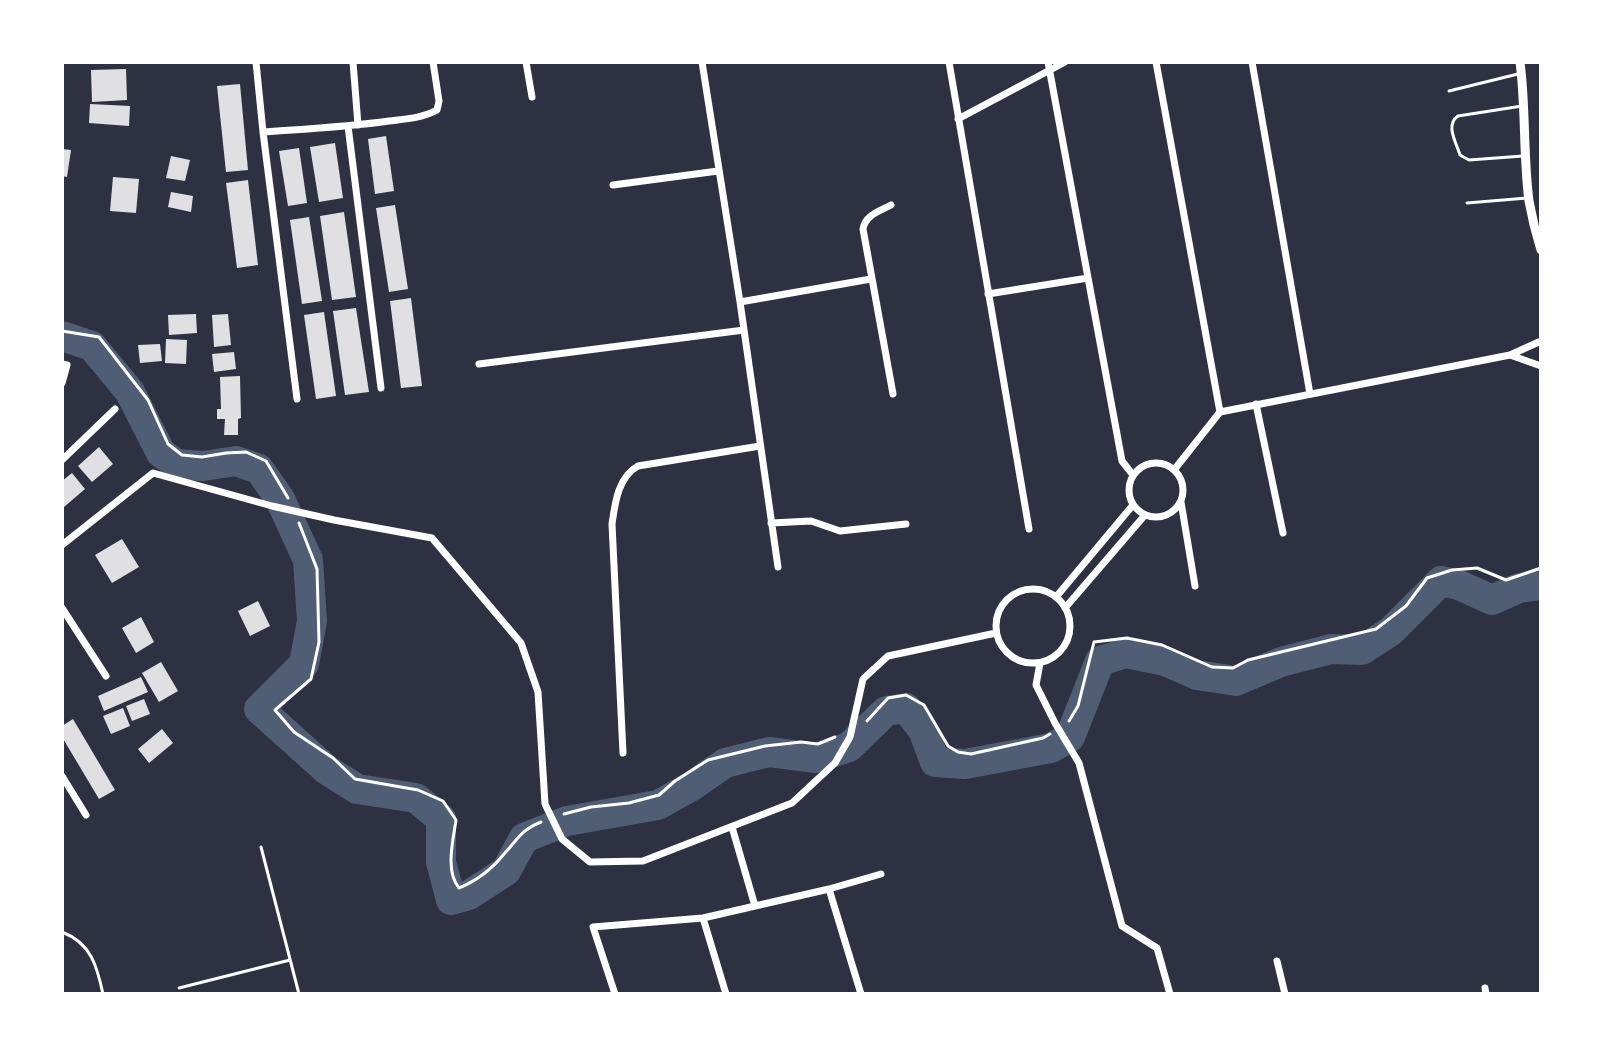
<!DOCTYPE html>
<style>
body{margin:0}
#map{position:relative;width:1603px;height:1056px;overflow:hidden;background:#2d3142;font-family:"Work Sans",sans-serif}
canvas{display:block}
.frame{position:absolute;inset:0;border:64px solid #fff;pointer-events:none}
</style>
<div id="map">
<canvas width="1603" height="1056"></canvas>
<div class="frame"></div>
</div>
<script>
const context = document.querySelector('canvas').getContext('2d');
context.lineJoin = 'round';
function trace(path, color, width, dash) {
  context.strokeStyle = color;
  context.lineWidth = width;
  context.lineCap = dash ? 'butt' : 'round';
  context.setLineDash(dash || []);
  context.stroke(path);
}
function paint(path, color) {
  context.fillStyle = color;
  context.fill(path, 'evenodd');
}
trace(new Path2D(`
 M62,336l30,10 38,46 31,61 16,11 26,2 33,-5 23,8 21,30 28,61 4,61 -8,43 -45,45 68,61 30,19 59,9 25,21v43l10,38 18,-5 37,-24 18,-33 43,-17 91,-16 34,-19 33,-23 44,-11 47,6 33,-11 37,-36 20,-3 17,22 12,32 30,2 86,-16 19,-11 30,-76 26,-8 39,8 32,14 39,6 45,-19 50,-13 31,1 29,-19 50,-50 18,4 33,15 27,-12 22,-3`), '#4f5d75', 30);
paint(new Path2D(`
 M126,69l1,31 -35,2 -1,-32z
 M240,84l8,86 -22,2 -9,-86z
 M90,104l40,2 -1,20 -40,-3z
 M386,136l8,55 -19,3 -7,-55z
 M335,143l8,55 -24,4 -9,-55z
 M299,148l8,55 -19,3 -9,-55z
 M62,149l9,1 -4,27 -5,-1z
 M171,156l19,4 -5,21 -19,-3z
 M113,177l26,2 -3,34 -26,-2z
 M248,180l10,85 -21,3 -11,-85z
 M171,192l22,4 -2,16 -23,-5z
 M395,205l13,84 -19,3 -13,-84z
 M344,212l12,85 -24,3 -12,-84z
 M309,217l13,84 -20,3 -12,-84z
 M411,298l11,88 -21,2 -11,-87z
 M356,308l13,84 -24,3 -12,-84z
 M324,312l12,84 -20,3 -12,-84z
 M196,314l1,19 -28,2 -1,-20z
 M228,314l3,31 -17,2 -2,-32z
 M166,339l21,1 -1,24 -21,-1z
 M160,344l2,17 -22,2 -2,-18z
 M234,352l2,17 -22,3 -2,-18z
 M240,376l1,42 -3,1v16h-14l1,-16h-8v-10h4l-1,-32z
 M99,447l14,17 -21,18 -14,-16z
 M72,473l13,16 -21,18 -2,-2v-24z
 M122,539l17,28 -27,16 -17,-28z
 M258,601l12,25 -20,10 -12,-25z
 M141,617l13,25 -18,11 -14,-25z
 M161,662l17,29 -19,11 -17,-29z
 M141,677l7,15 -44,19 -6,-15z
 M144,699l6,15 -18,7 -6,-15z
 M123,708l7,18 -19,8 -8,-18z
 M73,719l42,71 -16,9 -37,-62v-11z
 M162,729l11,14 -24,20 -11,-14z`), '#e0e0e3');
trace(new Path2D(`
 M62,331l37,6 49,63 20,44 14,11 20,2 24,-4 20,-1 20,9 22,37
 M299,523l18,46 2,73 -8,37 -36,31 19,22 39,26 22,21 63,11 25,11 13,19c-3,21 -11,51 3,68 17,-7 33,-19 45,-34 14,-15 17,-24 37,-32
 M867,721l21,-23 18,-3 18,10 24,41 10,6 13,2 72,-16 7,-4
 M1069,721l9,-15 16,-64 33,-4 35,7 50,22 21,1 15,-8 128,-31 30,-23 21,-28 25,-8 25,-2 29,12 35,-12
 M564,814l27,-7 38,-4 30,-8 16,-14 33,-21 57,-14 36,-4 17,2 17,-7`), '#fff', 3);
trace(new Path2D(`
 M1449,91l69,-17
 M1522,106l-64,10c-13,9 -2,26 2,39l9,5 54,-4
 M1467,203l60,-5
 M261,847l38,147
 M62,932c29,11 35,34 41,62
 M179,988l111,-28`), '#fff', 3);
trace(new Path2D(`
 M256,62l7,70 34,267
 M353,62l5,63
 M526,62l6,35
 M702,62l38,240 38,265
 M949,62l80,467
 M1048,62l74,399 11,14
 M1156,62l64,350
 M1252,62l58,332
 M958,119l107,-57
 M348,126l33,262
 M263,132c42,-3 84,-5 126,-11 16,-2 34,-3 48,-11l2,-9 -6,-39
 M613,185l105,-14
 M891,205c-11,6 -26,10 -28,24l30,165
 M988,294l100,-16
 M740,302l131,-23
 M1510,355l31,11
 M62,364l5,1 -5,18
 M479,364l265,-34
 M1256,404l27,129
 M62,460l53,-51
 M1129 490a27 27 0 1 1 54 0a27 27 0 1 1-54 0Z
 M1174,470l46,-58 290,-57 31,-14
 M1181,502l14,84
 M771,523l40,-2 29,10 66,-7
 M62,545l91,-72 119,33 62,14 98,18 89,105 17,49 7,112 17,35 28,23 53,-1 149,-58 43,-40 15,-26 13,-58 25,-23 108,-23
 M996 626a37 37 0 1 1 74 0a37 37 0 1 1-74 0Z
 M1056,597l77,-92
 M62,608l44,68
 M1065,608l80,-93
 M1040,663l-4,22 19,38 24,40 43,163 35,22 13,46
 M623,753l-11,-229c3,-21 6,-47 26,-58l122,-20
 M62,776l24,39
 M732,827l23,79
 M829,889l52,-15
 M703,918l23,76
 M1277,961l8,33
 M1485,988l1,6
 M615,994l-22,-67 110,-9 126,-29 32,105`), '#fff', 7);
trace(new Path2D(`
 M1520,62c6,46 3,93 9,139 3,17 7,33 12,49`), '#fff', 9);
</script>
